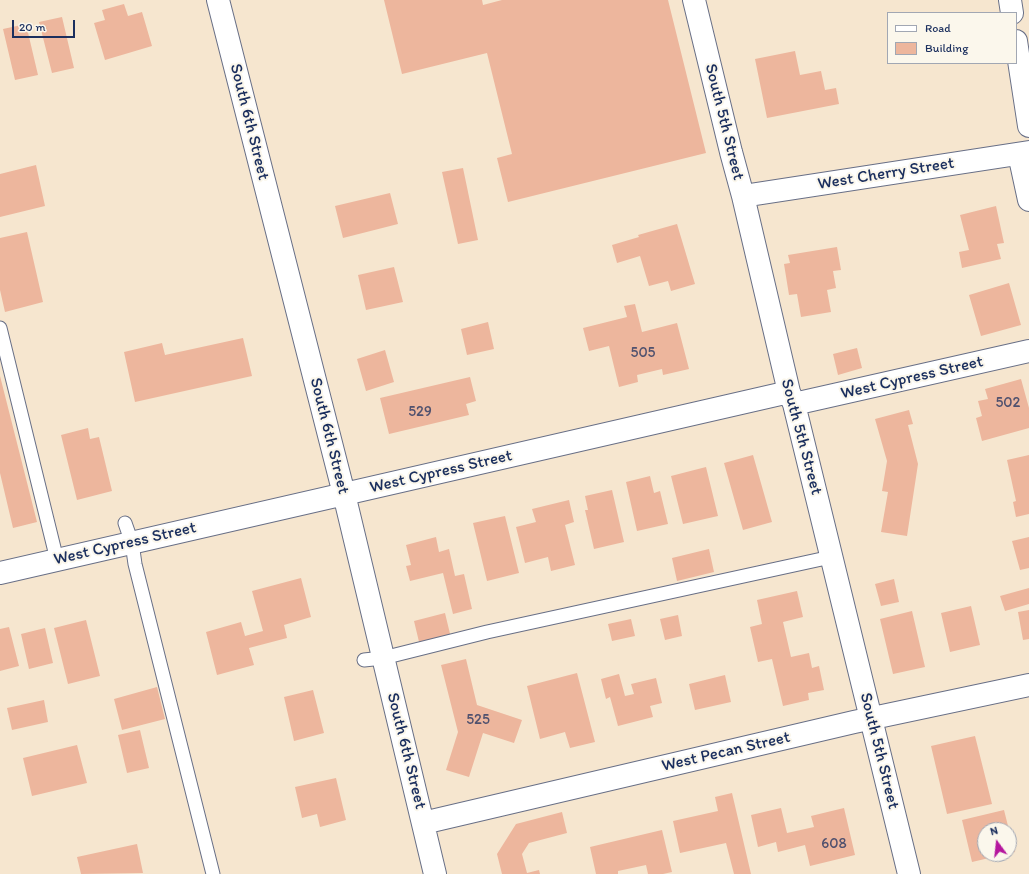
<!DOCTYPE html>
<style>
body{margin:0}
#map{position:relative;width:1029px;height:874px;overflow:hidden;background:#f6e6cf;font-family:Itim,sans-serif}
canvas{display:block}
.legend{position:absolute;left:887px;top:12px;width:130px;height:52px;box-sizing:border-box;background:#fbf7ec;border:1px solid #a1a7b3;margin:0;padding:5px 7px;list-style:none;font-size:12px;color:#1b2f5e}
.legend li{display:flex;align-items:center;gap:8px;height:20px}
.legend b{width:20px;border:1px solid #a1a7b3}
.north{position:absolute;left:977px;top:822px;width:40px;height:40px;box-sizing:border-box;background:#fbf7ec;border:1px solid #a1a7b3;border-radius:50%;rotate:345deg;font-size:11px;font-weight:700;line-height:16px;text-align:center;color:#1b2f5e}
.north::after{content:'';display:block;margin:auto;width:14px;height:18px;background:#b5179e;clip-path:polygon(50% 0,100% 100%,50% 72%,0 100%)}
.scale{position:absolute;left:12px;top:20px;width:63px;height:18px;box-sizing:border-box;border:2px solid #1b2f5e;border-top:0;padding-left:5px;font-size:12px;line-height:14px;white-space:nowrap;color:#1b2f5e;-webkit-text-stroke:3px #fbf7ec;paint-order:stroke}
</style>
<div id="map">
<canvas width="1029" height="874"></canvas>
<ul class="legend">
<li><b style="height:5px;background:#fff"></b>Road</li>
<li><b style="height:11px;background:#edb69d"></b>Building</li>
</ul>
<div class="north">N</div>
<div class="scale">20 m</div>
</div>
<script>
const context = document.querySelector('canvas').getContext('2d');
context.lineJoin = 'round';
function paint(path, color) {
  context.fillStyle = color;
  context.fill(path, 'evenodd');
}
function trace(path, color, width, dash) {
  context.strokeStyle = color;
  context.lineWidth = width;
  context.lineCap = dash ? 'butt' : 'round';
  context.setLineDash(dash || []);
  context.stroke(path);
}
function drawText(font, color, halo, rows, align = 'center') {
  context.font = font + ' Itim,sans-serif';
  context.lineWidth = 4;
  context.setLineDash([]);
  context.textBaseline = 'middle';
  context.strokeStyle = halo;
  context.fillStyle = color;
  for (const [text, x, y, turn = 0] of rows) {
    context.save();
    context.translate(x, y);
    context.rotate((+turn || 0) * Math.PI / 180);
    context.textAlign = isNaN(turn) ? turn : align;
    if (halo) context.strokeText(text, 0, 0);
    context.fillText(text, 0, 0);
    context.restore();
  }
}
paint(new Path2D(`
 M384,0h98l1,5 19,-5h166l38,153 -198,49 -11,-44 15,-4 -25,-101 -85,21z
 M124,4l4,12 14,-4 10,34 -47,14 -11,-37 11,-3 -3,-10z
 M62,17l12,51 -22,5 -13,-51z
 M26,24l12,51 -23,5 -12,-51z
 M795,51l5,24 21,-4 4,19 11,-2 3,16 -72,14 -12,-59z
 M36,165l9,41 -45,11v-43z
 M463,168l15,72 -20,4 -16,-72z
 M390,193l8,31 -55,14 -8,-32z
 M996,206l8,37 -7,1 4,15 -39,9 -3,-16 10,-2 -9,-35z
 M677,224l18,60 -24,7 -3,-10 -19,5 -9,-30 -23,7 -5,-18 27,-8 -1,-2z
 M27,232l16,70 -38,10 -5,-22v-52z
 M837,247l4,23 -8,1 3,17 -9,2 4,22 -30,5 -4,-23 -8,1 -5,-31 6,-1 -2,-8z
 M394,267l9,35 -37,8 -8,-35z
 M1009,283l12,42 -40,11 -12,-41z
 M635,304l7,28 35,-9 12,46 -26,6 -1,-6 -25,6 1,7 -19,5 -10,-41 -20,5 -6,-23 44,-11 -3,-11z
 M488,322l6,27 -27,6 -6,-26z
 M243,338l9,38 -117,26 -11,-50 38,-9 3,12z
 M857,348l5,20 -24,7 -5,-21z
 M385,350l9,32 -28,9 -9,-32z
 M0,376l37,146 -24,6 -13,-55z
 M470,377l6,24 -10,3 3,11 -80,19 -9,-36z
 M1021,379l8,29v20l-47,13 -6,-23 6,-2 -4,-15 10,-2 -3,-10z
 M909,410l4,14 -5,1 10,39 -11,72 -26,-4 7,-40 -6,-1 5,-30 -12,-42z
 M88,428l2,11 9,-2 13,54 -35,9 -16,-65z
 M753,455l19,67 -29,8 -19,-67z
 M1029,455v59l-13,3 -3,-15 3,-1 -9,-41z
 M706,467l12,49 -35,8 -12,-48z
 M650,476l4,17 6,-2 8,33 -31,7 -11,-49z
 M612,490l12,52 -30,7 -9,-39h3l-3,-14z
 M569,500l5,22 -9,3 10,40 -24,6 -3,-14 -23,6 -9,-36 20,-5 -4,-13z
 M505,516l14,57 -32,8 -14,-58z
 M436,537l3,15 10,-3 6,27 9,-2 8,35 -19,5 -10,-41 -33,8 -4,-15 5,-1 -5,-20z
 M1029,537v31l-9,2 -8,-29z
 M709,549l5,23 -37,9 -5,-23z
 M301,578l10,39 -27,8 3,13 -38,10 5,17 -37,10 -11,-43 35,-10 4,14 18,-5 -11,-40z
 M894,579l5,23 -18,4 -6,-22z
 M1029,588v16l-24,7 -5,-15z
 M797,591l6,26 -20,5 8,35 18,-4 3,15 7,-2 5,24 -16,3 1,7 -26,6 -11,-47 -14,3 -8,-35 12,-3 -5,-24z
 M971,606l9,39 -30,7 -9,-39z
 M1029,610v29l-6,1 -5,-28z
 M912,611l13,56 -32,7 -13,-55z
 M445,613l6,25 -31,8 -6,-25z
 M678,615l4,21 -17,4 -5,-21z
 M631,619l4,17 -23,5 -4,-17z
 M86,620l14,56 -32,8 -14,-56z
 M9,627l10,39 -19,5v-42z
 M45,628l8,35 -24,6 -8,-35z
 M466,659l11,46 45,15 -8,23 -31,-10 -14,44 -23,-7 12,-38 -17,-67z
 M577,673l18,69 -25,6 -5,-16 -25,7 -13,-53z
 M619,674l6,22 9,-2 -3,-10 25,-6 6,25 -12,3 3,11 -35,9 -8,-29 -4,2 -5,-20z
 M725,675l6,27 -36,8 -6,-26z
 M157,687l8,32 -43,11 -8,-31z
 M313,690l11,43 -30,8 -10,-44z
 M44,700l4,22 -36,8 -5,-22z
 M140,730l9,38 -22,5 -9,-38z
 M975,736l17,68 -45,10 -16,-68z
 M77,745l10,38 -55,13 -9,-38z
 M336,778l10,42 -26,7 -3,-13 -15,4 -7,-31z
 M732,793l19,81h-17l-8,-31 -46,10 -7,-32 45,-10 -3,-14z
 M781,808l6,25 27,-6 -3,-11 33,-8 11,47 -45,11 -5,-21 -27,7 -2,-10 -18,5 -7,-32z
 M1004,810l5,20h-24v24l17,1 -30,7 -10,-42z
 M562,812l5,21 -38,10 -7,11 5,19 12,-3 1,4h-38l-5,-20 19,-30z
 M662,830l10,42 -9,2h-15l-2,-9 -28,6v3h-22l-6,-27z
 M1009,831l6,21 -6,1z
 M137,844l6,29 -62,1 -4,-17z`), '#edb69d');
const lane = new Path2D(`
 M0,328l57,232
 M125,523l7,20 3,21 78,310
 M364,660l19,-2 104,-26 344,-75`);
const street = new Path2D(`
 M218,0l126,494 91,380
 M694,0l37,152 12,44 46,196 5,12 115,470
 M1010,0l2,13
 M1016,41l13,85
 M1019,154l10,46
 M743,196l286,-44
 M794,404l235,-53
 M0,573l789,-181
 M423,823l431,-101 175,-37`);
trace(lane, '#686f86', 15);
trace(street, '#686f86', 24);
trace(lane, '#fff', 13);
trace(street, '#fff', 22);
drawText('15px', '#50516e', null, [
 ["505",643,353],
 ["502",1008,403],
 ["529",420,412],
 ["525",478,720],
 ["608",834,844]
]);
drawText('17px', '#1b2f5e', '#fbf7ec', [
 ["South 6th Street",249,122,76],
 ["South 5th Street",724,122,76],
 ["West Cherry Street",886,174,-9],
 ["West Cypress Street",912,378,-13],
 ["South 6th Street",329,436,76],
 ["South 5th Street",801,437,75],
 ["West Cypress Street",441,472,-13],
 ["West Cypress Street",125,544,-13],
 ["South 6th Street",406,751,76],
 ["South 5th Street",879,751,76],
 ["West Pecan Street",726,752,-13]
]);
</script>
